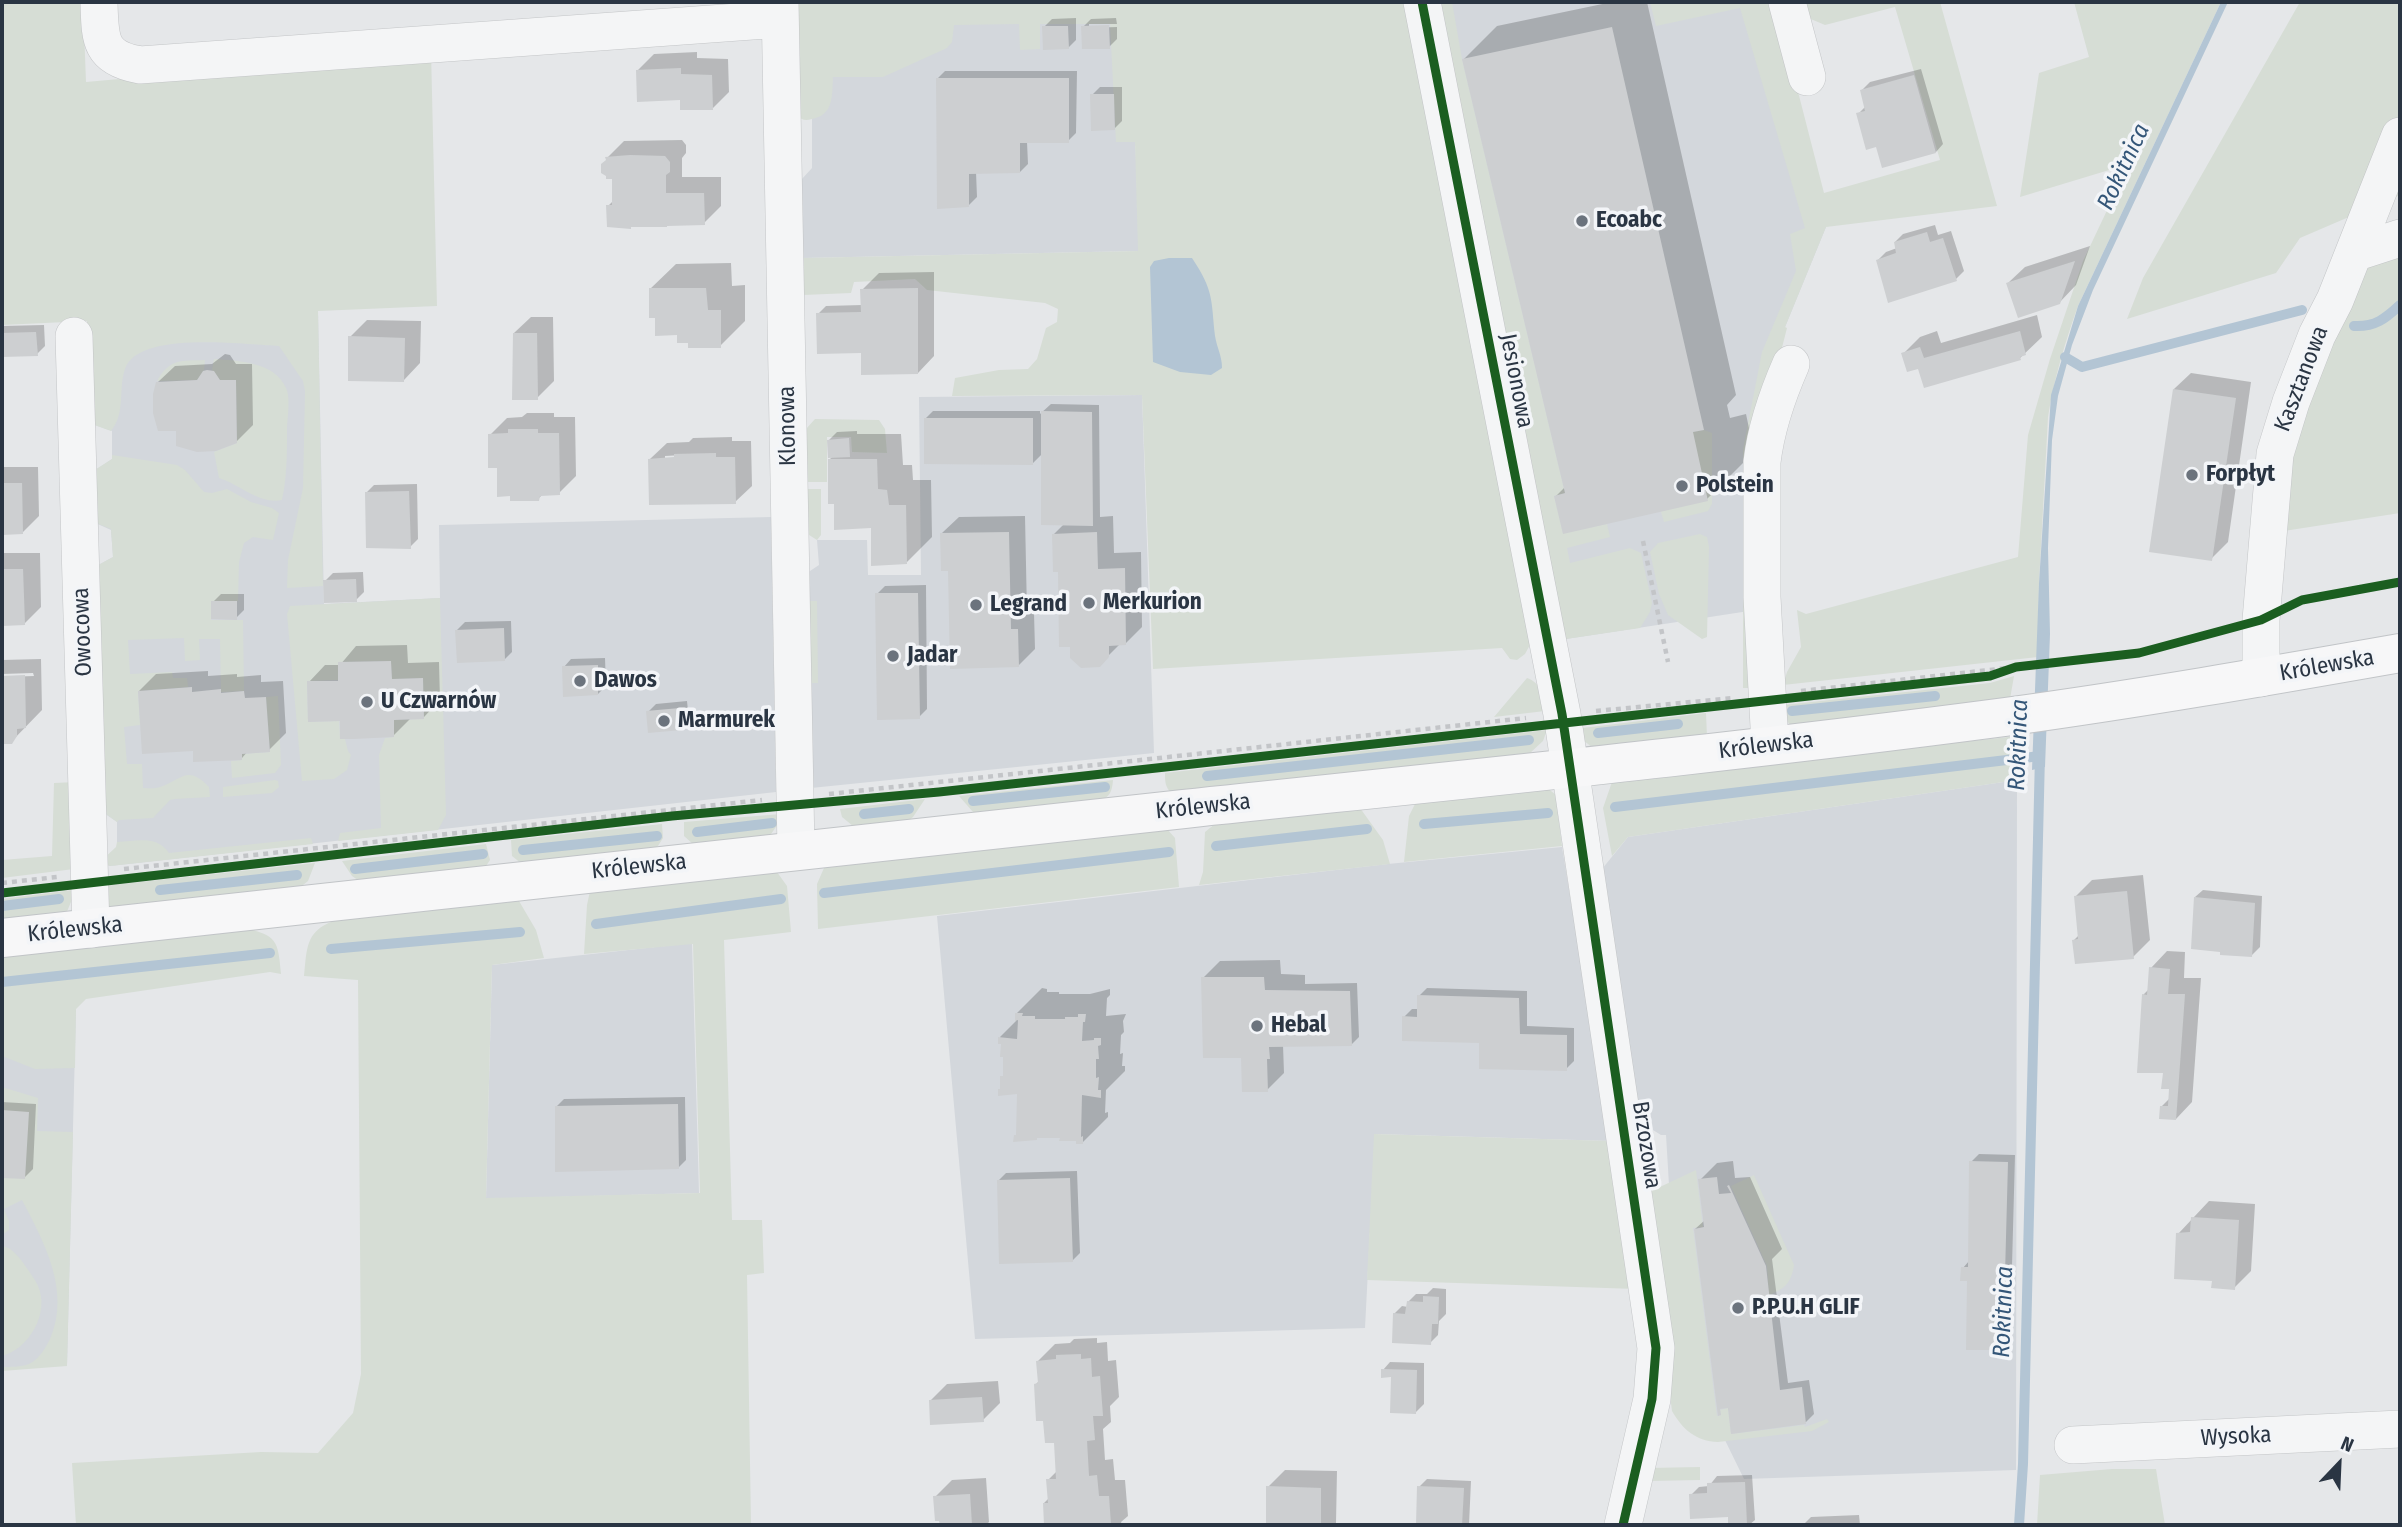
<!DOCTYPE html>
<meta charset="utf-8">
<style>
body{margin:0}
#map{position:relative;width:2402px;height:1527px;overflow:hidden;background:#e5e7e9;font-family:"Fira Sans Condensed",sans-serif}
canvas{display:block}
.frame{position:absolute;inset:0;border:4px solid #2a3543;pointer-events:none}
.north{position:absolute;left:2304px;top:1429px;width:70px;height:70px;-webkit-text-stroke:5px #f3f5f8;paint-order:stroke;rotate:23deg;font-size:19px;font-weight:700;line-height:28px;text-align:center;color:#2a3543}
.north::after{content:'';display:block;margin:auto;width:24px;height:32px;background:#2a3543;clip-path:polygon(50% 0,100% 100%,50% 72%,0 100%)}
</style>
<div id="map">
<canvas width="2402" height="1527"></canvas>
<div class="frame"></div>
<div class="north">N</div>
</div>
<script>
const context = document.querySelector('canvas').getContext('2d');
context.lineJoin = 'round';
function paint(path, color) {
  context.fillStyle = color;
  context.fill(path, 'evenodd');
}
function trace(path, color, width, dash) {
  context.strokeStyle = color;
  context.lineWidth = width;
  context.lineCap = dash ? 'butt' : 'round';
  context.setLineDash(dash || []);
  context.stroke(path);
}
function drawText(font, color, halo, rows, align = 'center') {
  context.font = font + ' "Fira Sans Condensed",sans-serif';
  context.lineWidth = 7;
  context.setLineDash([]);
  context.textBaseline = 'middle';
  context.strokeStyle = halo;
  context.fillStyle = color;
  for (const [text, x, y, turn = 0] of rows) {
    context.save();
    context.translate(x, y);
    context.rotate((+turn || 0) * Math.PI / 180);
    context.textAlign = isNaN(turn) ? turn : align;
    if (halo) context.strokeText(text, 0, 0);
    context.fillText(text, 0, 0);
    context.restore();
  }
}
paint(new Path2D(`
 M1437,2h328l61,225 -54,132 -23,252 -183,28z
 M1131,10l8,241 -336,7 -2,-78 11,-12v-50l-14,-100z
 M318,311l6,293 116,-6 -1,-73 332,-8 5,275 -666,74 -10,-4 17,-15v-25l-19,-13 -7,-240 22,-12 -2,-27 -20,-9v-48l21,-14v-28l-23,-8 -2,-102z
 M1142,395l12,358 -343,35 -4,-215 12,-8 -2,-25h50l1,35h53l-2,-178z
 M2017,780l-1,690 -272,9 -22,-45 -21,2 -30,-218 -5,-83h-5l-21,-13 -38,-253 26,-32z
 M1562,847l48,294 -235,-7 -10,194 -390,11 -38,-423 451,-52z
 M692,943l7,250 -213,6 6,-234z
 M76,1009l-9,356 -65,5v-355z`), '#d3d7dc');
paint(new Path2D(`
 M2,2h81l3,80 345,-31 6,255 -119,5 5,275 -36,2 1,-28 15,-72 2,-97 -2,-10 -24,-35c-33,-1 -141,-16 -154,23 -7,20 1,44 -14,62l-22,-8 -2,-102 -85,4z
 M798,2h612l122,639 -7,13 -8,6 -7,-1 -8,-11 -349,21 -11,-274 -190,1 3,-18 44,-8 29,-1 9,-10 9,-31 11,-6 1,-13 -13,-6 -118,-13 -12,-11 -61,3 -3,11 -48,2v-37l335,-7 -3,-109h-19l-6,-118h-70v25l-20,1 -1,-26 -65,1 -2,17 -5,6 -64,29h-50c-1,18 1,38 -21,42 -7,2 -10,1 -16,-4z
 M1436,2h16l10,57 103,434 -11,3 9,37 44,-9 3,13 -43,11 3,15 60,-15 11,5 11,50 -2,9 -10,16 -74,11z
 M1650,2h125l49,191 116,-33 -45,-153 -70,18 -19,-8 -3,-15h137l57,204 -171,21 -41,100 2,1 -28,110 -10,250h-6v-239l19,-97 34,-81 -6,-37 15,-6 -65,-220 -84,18z
 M2074,2h147l-143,304c-13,36 -24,73 -30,111l-9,166 -1,74 -255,28 4,-13 14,-25 -4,-37 9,4 212,-57 10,-122 22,-76 33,-98 46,-97 -109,33 19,-124 50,-16z
 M2300,2h100v193l-100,43 -24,35 -149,46 16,-41z
 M2400,235v278l-116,18 2,-67 18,-73 71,-149z
 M214,359c24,2 60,2 72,29 5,10 1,31 1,43 0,23 0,46 -5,69 -22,5 -43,-16 -63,-22l-5,-26 23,-9 -1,-63h-16l-8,-10z
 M205,360l-1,10 -7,10 -40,1c13,-23 24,-20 48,-21z
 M815,419l64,1 6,9 2,24 -35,-1 -1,-15h-24v45h-21v-53z
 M1704,430l8,3v71l-4,7 -44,11 -3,-10 32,-80z
 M112,455l65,10 8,5 19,22 8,1 15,-4 24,13 21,6 7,5 -6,27 -20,-3 -9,6 -5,19 -1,39h-27v19h32l1,71 -23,1 -1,-53h-21l1,21 -15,1 -1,-23 -56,2 2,34 42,-2 1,6h14l1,9 -50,4 2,34 -16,2 3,37h15l1,24c5,0 12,1 17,-1 22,-7 27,-23 49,0l1,10 -35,2 -5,1 -17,18 -34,2 -2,2 -19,-14 -7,-239 22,-12 -2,-28 -20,-8 -1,-48 22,-14z
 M806,489h15v46l-4,5 -11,-7z
 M1700,534l7,3 2,10 -2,90 -5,2 -34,-24 -9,-21 -9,-42 8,-9z
 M440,598l6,217 -8,15 -100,11 2,-8 41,-5 -2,-73 6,-17 9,-1v-17l30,-1 -1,-41 -31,1 -1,-18 -53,1v18l-31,1 1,41 31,-1 1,18h5l3,12 3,4 -4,15 -13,9 -32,2 -15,-167 3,-8z
 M806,601h11l1,82h-10z
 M2014,676l-4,23 -219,26 -7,-6 -1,-14 207,-22z
 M1527,678c15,5 15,19 18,33l-51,6z
 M278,696l3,69 -6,8 -43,5 -1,-17 11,-1v-6l28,-2 -4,-55z
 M1706,713l1,24 -114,11 -10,-8 -9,-11z
 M1547,730l-4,11 -14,13 -357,39c-7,-5 -7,-12 -7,-20z
 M2018,736l-1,44 -389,57 -16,19 -9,-48 10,-29z
 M275,780l3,1 1,6 -7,6 -49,4v-10z
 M1113,780c-1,12 -3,17 -14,21l-119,13 -7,-2 -14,-16z
 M76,782l-2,87 -72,9v-18l50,-4 2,-73z
 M1546,787l10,8 6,51 -158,16 5,-46 7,-14z
 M925,799l-12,18 -7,6 -53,3 -11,-9 -2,-8z
 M1360,808l23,32 7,24 -191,21 4,-13 2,-40 11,-9z
 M781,814l-1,7 -11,16 -75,8 -10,-9v-14z
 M662,824l1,14 -7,11 -134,15 -10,-8 -1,-16z
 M1167,829l8,9 4,49 -361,42 -1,-45 7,-16z
 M311,838l2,6 -203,22 -10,-4 16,-15 1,-5c20,-1 40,-7 52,11z
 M486,844l4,16 -4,6 -124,17 -10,-7 -10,-15z
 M315,863l-7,18 -10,8 -191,20 -13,-22z
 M777,872l10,14 4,46 -67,8 8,280h30l2,53 -17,2 4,250h-675l-4,-62 189,-11 57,1 35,-40 8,-39 -3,-394 -54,-4c3,-27 1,-44 29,-55l186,-20 17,29 8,28 -52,7 -6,233 214,-5 -7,-249 -109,10 3,-49 3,-14z
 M73,890v7l-7,17 -64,7v-22z
 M242,927c35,9 36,12 39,47l-11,-2 -184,27 -10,10 -1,59 -40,1 -33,-13v-99z
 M2,1087l36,11 -1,33 36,1 -6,234 -65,5v-4c8,0 19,0 27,-3 10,-5 16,-15 21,-25 21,-48 -6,-97 -28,-139l-18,9 5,12v9l-7,5z
 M1374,1134l236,7 26,148 -269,-9z
 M1696,1170l7,57 -10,1 24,188 4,-1 -1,-5 8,-2 3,26 73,-9 1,2 22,-8 2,3 -17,9 -94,11c-22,-1 -35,-12 -46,-31l-27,-217z
 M1754,1175l40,90c-3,18 -8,23 -25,30l-2,-29 -36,-80z
 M2,1246c11,2 18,12 24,21 4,6 9,12 12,19 12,27 -9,63 -36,70z
 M1700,1467v13l-51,1v-13z
 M2112,1469h44l9,56h-128l3,-50z`), '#d6ddd5');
paint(new Path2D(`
 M2221,2h7l-135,288 -21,55 -14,51 -6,44 -4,108 2,86 -5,133 -13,3 7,-187 12,-188 27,-89z
 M1169,258h23c22,33 19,41 23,78 2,12 7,20 7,32l-11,7 -31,-3 -27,-10 -3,-95 4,-6z`), '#b3c5d4');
paint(new Path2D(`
 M1612,2h35l89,393 -9,10 3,13 16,-4 8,38 -47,47 -151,-3 9,-9 -101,-428 33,-33z
 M1076,18v22l-8,8 -24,-21 8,-8z
 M1116,18l1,6h-28v4l28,-1v12l-8,8 -26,-20 8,-8z
 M697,52v6l31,1 1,33 -16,16 -31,-9 -45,-28 17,-17z
 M1921,69l22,75 -7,8 -59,-7 -19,-31 8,-8 -4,-16 8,-8z
 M945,71h132l-1,62 -8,8 -41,1 1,22 -8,8h-44l1,25 -8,8 -32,-126z
 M1100,87h22v34l-8,8 -22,-34z
 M682,140l4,5v8l-4,5v19h39v29l-17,17 -96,-17 6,-6v-23l-7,-19 17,-17z
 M1935,225l3,10 13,-4 13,40 -8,8 -78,-19 8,-8 11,-4 -2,-6 8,-8z
 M2090,246l-14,39 -17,18 -51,-20 17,-16z
 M731,263l1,23 13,-1v36l-25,25 -30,-5 -12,-8 -28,-44 26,-25z
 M934,272v84l-16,17 -55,-24 -45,-35 8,-8 36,-1v-15l17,-17z
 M2037,315l5,22 -22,21 -101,9 -16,-13 17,-17 17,-6 4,12z
 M531,317h22l1,64 -17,17 -23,-65z
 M367,320l54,1 -1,42 -16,17 -54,-43z
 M44,325l1,21 -8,8 -35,1v-29z
 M225,354l5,1 6,9h16l1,61 -17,17 -58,-13 -20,-47 17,-16 37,-2z
 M2191,373l60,9 -23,160 -17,17 -37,-170z
 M1051,404l48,1 1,112 13,-1 1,37 27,-1 1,75 -17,17h-5l-21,21 -39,-95 -6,-36 10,-10 -21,-71 -10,10 -108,-44 8,-8h107v3z
 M527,413h27v4h21l1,59 -17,17 -16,1 -5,5 -39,-33 -9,-31 17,-17 15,-1z
 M857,431v3h44l2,31h9l1,15h18l1,57 -26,26 -34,-37 -36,-23 -7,-43 4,-4 -4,-16 8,-8z
 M732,437v4h19l1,45 -17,16 -85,-43 17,-16 22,-1 4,-4zM683,455l-18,5v-4z
 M2,467h36l1,49 -17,17h-20z
 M417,484l1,55 -8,8 -44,-54 8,-8z
 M1025,516l2,97h7l1,36 -17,17 -68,-96 -8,-37 17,-16z
 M4,553h36l1,54 -17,17h-22v-69z
 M363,572l1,20 -8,8 -31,-19 8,-8z
 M926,585l1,124 -8,8 -42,-123 8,-8z
 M221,594h23v16l-8,8 -23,-16z
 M511,621l1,31 -8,8 -47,-30 8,-8z
 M407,645l1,18 31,-1 1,38 -16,17 -14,2 -16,16 -53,-16 -32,-37 16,-17h15l16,-19z
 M605,658l1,28 -8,8 -34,-27 7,-8z
 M41,659l1,51 -31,32h-9v-65l32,-1 -1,-3 -31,1v-14z
 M208,671v5l29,-2v3l24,-2v7l22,-1 3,52 -17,17 -21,1 -6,7 -48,-9 -55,-58 17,-17z
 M687,701l2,20 -8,7 -33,-16 8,-8z
 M2143,875l7,65 -17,17 -59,-17 5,-5 -4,-38 17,-17z
 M2203,890l59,6 -2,51 -8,8 -57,-58z
 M2167,951l18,1 -1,26h17l-9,124 -16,17 -14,-13 8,-8 1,-11 -28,-92 6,-6 2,-21z
 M1280,960l1,14 24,1v9l52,-1 2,54 -8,8h-68l1,28 -17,17 -64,-112 17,-17z
 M1042,988l5,1v3h12v2h31l20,-5v6l-3,3 -1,18 20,-2 -3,7 1,11 -3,3 -1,19 3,-1 -1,13h3v5l-19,19 -1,23 3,-1v5l-25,25 -21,-6 -44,-3 1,-41 -17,-5 3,-31 -5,-19 16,-16v-7z
 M1427,988l100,3v35l47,2v33l-8,8 -162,-52 8,-8h7v-13z
 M685,1097l1,63 -8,8 -122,-61 8,-8z
 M2,1102l34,2 -3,65 -8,8 -23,-1z
 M1979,1154l36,1 -5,185 -8,8 -39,-80 6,-7 2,-99z
 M1733,1161l2,17 15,-1 32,72 -10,10 16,124 21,-3 5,34 -8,8 -73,10 -38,-203 10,-9 -5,-40 17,-17z
 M1077,1171l3,82 -8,8 -74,-80 8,-8z
 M2209,1201l46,3 -4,67 -17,17 -20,-9 -36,-45z
 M1433,1288l13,1v25l-7,7 -1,14 -8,8 -36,-29 8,-8 6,1v-5l8,-8h11z
 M1097,1338v5l10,-1 1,19 8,-1 3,37 -9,9 1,16 -8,7 2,31 8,-1 2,21h10l3,36 -7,6 1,3h-76l-2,-22 5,-5 -1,-18 9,-9 -2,-29 -10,-23 -9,-35 3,-3 -1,-20 17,-17 15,-1 4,-4z
 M1390,1362l34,1v41l-8,8 -24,-36 -9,-6z
 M998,1381l2,22 -17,17 -53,-19 17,-17z
 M1285,1470l52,1 -1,52 -2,2h-66v-38z
 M1752,1475l3,45 -6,5h-19v-10l-39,-20 8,-8 10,-1 8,-10z
 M986,1478l3,44 -3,3h-44l-7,-28 17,-17z
 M1427,1479l44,2 -2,44h-52l2,-38z
 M1859,1515l1,10h-57l8,-8z`), '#0003');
trace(new Path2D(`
 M2354,326c21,1 31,-7 46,-21
 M2065,357l17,10 220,-57
 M1792,711l143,-15
 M1598,733l80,-9
 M1207,776l322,-36
 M973,801l132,-14
 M1615,807l425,-51
 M864,814l45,-5
 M1424,824l124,-11
 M697,832l75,-9
 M1216,846l151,-17
 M523,850l134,-14
 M355,869l128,-15
 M160,890l137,-15
 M824,893l345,-41
 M2,906l57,-7
 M596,924l185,-25
 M331,949l189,-17
 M2,982l268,-29
 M2019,1525l4,-61 17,-709`), '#b3c5d4', 10);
paint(new Path2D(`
 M1109,25l1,24h-28l-1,-23z
 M1042,26h26l1,23 -26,1z
 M1612,27l92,403 -11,2 15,69 -145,33 -9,-38 11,-3 -103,-434z
 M681,68v6l31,1 1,35h-33v-10l-43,2 -1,-32z
 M1914,75l22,78 -54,15 -6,-21 -10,3 -10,-37 9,-2 -5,-21z
 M936,78h133v65h-49v30l-51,1v33l-32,2z
 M1090,94h24l1,36 -24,1z
 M630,155l35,1 5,6v10l-4,3v18h38l1,32 -38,1v1h-36v2l-24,-2 -1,-22h6v-26h-6v-3l-5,-3v-9l5,-4 -1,-3z
 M1927,232l3,10 13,-4 14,43 -69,22 -12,-43 20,-7 -2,-11z
 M2075,261l-15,43 -42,14 -12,-35z
 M649,288h57l2,22h13v38h-33v-5h-11v-8l-22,1v-18h-6z
 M918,288v86l-57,1v-22l-44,1 -1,-41 45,-1 -1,-23z
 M2020,331l6,24 -6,2 1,3 -97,28 -6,-19 -11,3 -6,-19 19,-6 4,11z
 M36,332l2,24 -36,1v-24z
 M513,333h24l1,67h-26z
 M348,336l57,2 -1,44 -56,-1z
 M207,370l7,1 6,9h16l1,63 -21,8 -19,1 -21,-6v-15h-18l-5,-18v-19l3,-12 41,-2 6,-9z
 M2173,389l63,9 -24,163 -63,-9z
 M1041,411l51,1 1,114 -52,-1z
 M924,418h109v47l-109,-1z
 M508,429h30v4h21l1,62 -20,1 -1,5h-29v-5l-13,1v-29h-9v-34l20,-1z
 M849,438l1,19 -22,1 -1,-18z
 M716,453v4h19l1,47 -87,1 -1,-46 26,-2v-3z
 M828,459h49l1,30 9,1 2,15h17l1,59 -36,2v-38l-37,2v-26h-6z
 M2,483h20l1,51 -21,1z
 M409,491l2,58 -45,-1 -1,-56z
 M1009,532l2,97h7l1,38 -69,2 -2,-98h-7l-1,-38z
 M1097,532l1,37 27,-1 1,77 -17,1v11l-9,10 -19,1 -11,-10v-11h-11l-1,-75h-5l-1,-38z
 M2,569h21l2,56 -23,1z
 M356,579l1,23 -33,1 -1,-23z
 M875,593h43l2,126 -43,1z
 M211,601h26v19l-26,-1z
 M504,628l1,33 -48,2 -2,-33z
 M391,661l1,18 31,-1 1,41 -30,1v17l-41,2h-13v-18l-32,1 -1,-41h31v-19z
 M598,665v30l-35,2 -1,-31z
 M25,675l1,53 -9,1v7l-5,8h-10v-68z
 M192,687v5l29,-3v4l23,-2 1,7 21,-1 4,55 -28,2v6l-49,2v-11l-51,3 -4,-63z
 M680,708l2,22 -34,3 -2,-22z
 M2127,891l7,68 -59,5 -3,-24 6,-1 -4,-43z
 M2194,897l61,6 -3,54 -32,-2v-3l-29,-3z
 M2149,967l21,2 -2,25h17l-9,126 -17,-1 1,-13h8l1,-17h-8l2,-16h-26l5,-79 5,1z
 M1201,977h63l1,13 85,1 2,55 -83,1 1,12h-3l1,33h-26l-1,-34h-38z
 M1417,995l102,3 1,36 47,1v36l-88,-2v-26l-77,-2v-25l15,1z
 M1015,1013h8l-1,3h13v3h30v-2h13v-3h8l-1,8h-2l-1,19 12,-1v-2h7v7l-3,1 1,13h-3v19l3,-1 -1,13h3v8l-19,-3 -1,42 2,-1v8h-7v-3h-17l1,-3h-23v2l-24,2 1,-7h2l1,-41 -19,2v-7h2v-13h3v-19h-3l1,-13h-3v-7l19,2 1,-19 -3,1z
 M678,1104l1,65 -124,3v-66z
 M2,1110l27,2 -4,67 -23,-1z
 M1969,1161l39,1 -5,188h-37l1,-69h-7l1,-14h7z
 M1717,1177l2,17 12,-1 -4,-7 2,-1 37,81 14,124 22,-3 4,37 -75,10 -3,-26 -8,1 1,6 -3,1 -24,-187 10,-2 -6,-48z
 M1070,1178l3,84 -74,2 -2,-84z
 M2191,1217l48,3 -4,70 -24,-2 1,-7 -38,-2 2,-46 14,-1z
 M1423,1296l16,1 -1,27h-6l-1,21 -39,-2 1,-30 12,1 2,-13 16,1z
 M1081,1354v5l10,-1 1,19 8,-1 3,40h-10l2,24 -8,1 2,35 8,-1 2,21h10l2,29h-67l-1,-22h5l-2,-24h10l-2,-36h-9l-2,-22h-7l-2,-37 4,-1 -2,-22 20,-2v-4z
 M1381,1369l36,1 -1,44 -26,-1 1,-36 -10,1z
 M982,1397l2,25 -54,3 -1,-25z
 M1745,1482l2,43h-19v-8l-38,2 -1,-25 18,-1v-10z
 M1266,1486l55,2v37h-55z
 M1417,1486l47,2 -2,37h-46z
 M970,1494l2,31h-32l-1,-4h-4l-2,-25z`), '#cdcfd1');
const minor = new Path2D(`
 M99,2c1,37 0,56 41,63l640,-46
 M780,2l16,847
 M1422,2l140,712 94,634 -4,51 -29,126
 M1787,2l20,75
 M2354,253l46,-15
 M74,336l17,593
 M2261,678v-58l14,-166 16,-52 26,-67 18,-35 65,-164
 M1770,745l-8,-148v-135c4,-34 15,-66 29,-98
 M2073,1445l327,-16`);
const major = new Path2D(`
 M2,938c394,-43 788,-87 1182,-129 274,-29 548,-56 821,-92 132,-18 264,-41 395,-64`);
trace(minor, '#c3c5c7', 38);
trace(major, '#c1c4c7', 40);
trace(new Path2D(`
 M1643,541l25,121
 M1801,691l215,-24
 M1596,711l138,-13
 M829,794l697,-76
 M124,869l638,-69
 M2,883l55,-6`), '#c3c5c8', 4.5, [5, 5]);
trace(minor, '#f4f5f6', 37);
trace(major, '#f7f7f8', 38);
trace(new Path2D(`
 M1422,2l140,712 94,634 -4,51 -29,126
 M2,893l670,-77 267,-24 1051,-116 26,-9 123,-14 122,-33 41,-20 98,-18`), '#1b5e20', 9);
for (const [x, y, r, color] of [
 [1582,221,7,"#6b737d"],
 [2192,475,7,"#6b737d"],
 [1682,486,7,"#6b737d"],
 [1089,603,7,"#6b737d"],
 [976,605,7,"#6b737d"],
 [893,656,7,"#6b737d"],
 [580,681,7,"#6b737d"],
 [367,702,7,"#6b737d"],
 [664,721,7,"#6b737d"],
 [1257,1026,7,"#6b737d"],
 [1738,1308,7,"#6b737d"]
]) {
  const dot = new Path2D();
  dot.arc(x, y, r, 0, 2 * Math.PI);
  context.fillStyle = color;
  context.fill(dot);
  trace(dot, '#f3f5f8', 2.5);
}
drawText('bold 23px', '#2a3543', '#f3f5f8', [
 ["Ecoabc",1596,221],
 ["Forpłyt",2206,475],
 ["Polstein",1696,486],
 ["Merkurion",1103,603],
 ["Legrand",990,605],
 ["Jadar",907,656],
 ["Dawos",594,681],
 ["U Czwarnów",381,702],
 ["Marmurek",678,721],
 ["Hebal",1271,1026],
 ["P.P.U.H GLIF",1752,1308]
], 'left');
drawText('23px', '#2a3543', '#f3f5f8', [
 ["Kasztanowa",2302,379,-69],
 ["Jesionowa",1516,381,79],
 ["Klonowa",788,426,-91],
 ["Owocowa",83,632,-92],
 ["Królewska",2327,666,-10],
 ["Królewska",1766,746,-7],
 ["Królewska",1203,807,-6],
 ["Królewska",639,867,-6],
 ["Królewska",75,930,-6],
 ["Brzozowa",1646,1145,81],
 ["Wysoka",2236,1437,-3]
]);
drawText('italic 24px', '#345678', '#f3f5f8', [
 ["Rokitnica",2124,167,-65],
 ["Rokitnica",2019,745,-88],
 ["Rokitnica",2004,1312,-88]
]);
</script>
